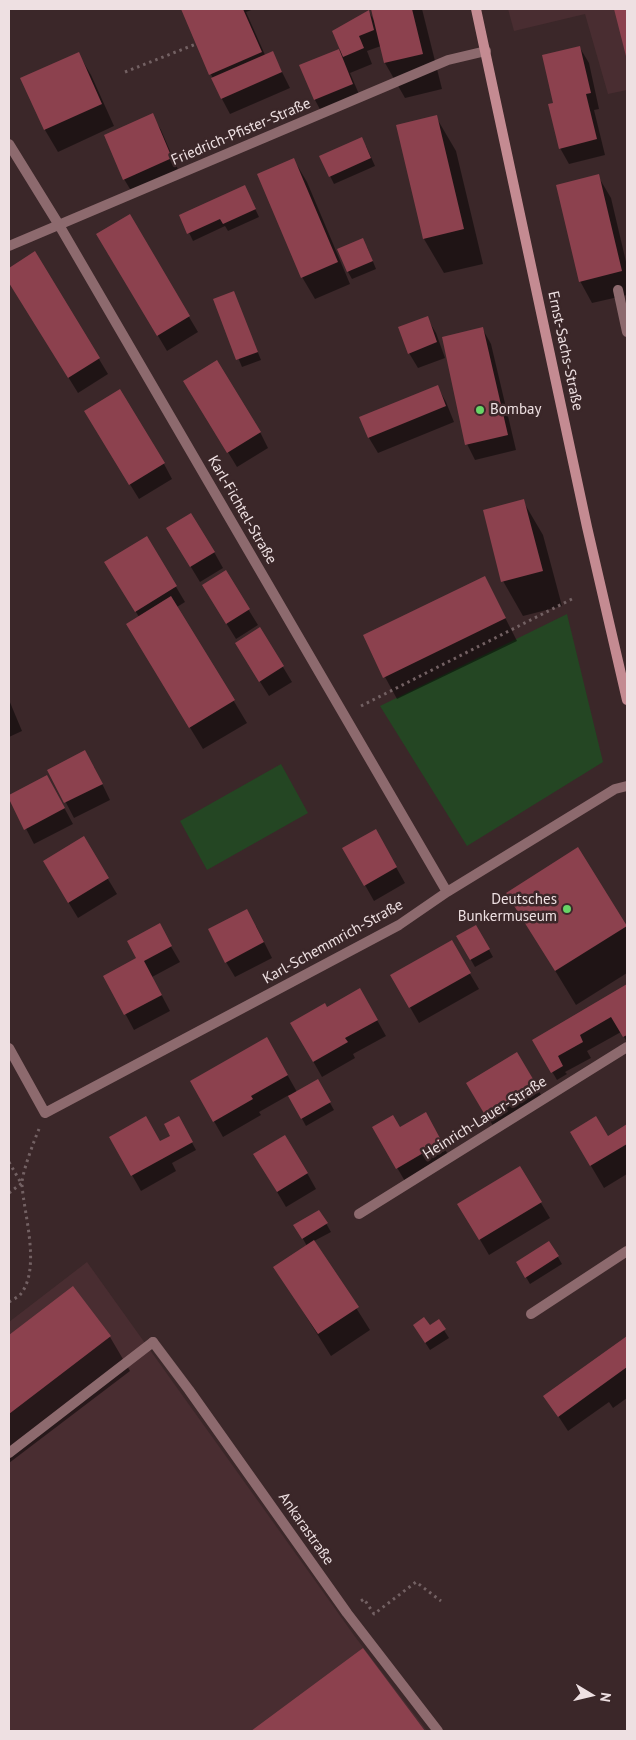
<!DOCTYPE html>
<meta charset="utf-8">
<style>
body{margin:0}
#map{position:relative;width:636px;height:1740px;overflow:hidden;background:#3b2729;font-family:"PT Sans",sans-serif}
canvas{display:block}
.frame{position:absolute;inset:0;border:10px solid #eee0e2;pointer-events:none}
.north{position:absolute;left:566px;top:1670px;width:50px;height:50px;-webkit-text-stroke:4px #3b2729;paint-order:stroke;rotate:99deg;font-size:14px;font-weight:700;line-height:20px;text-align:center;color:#eee0e2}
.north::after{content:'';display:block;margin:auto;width:18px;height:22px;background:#eee0e2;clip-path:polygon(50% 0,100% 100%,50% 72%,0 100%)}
</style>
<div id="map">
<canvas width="636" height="1740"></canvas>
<div class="frame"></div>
<div class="north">N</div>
</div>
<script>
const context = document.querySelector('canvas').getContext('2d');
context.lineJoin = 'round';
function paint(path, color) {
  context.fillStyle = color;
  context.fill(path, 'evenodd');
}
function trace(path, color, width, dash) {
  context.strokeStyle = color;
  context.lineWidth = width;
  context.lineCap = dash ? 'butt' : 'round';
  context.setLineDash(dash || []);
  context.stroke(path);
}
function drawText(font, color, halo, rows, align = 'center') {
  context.font = font + ' "PT Sans",sans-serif';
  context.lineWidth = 5;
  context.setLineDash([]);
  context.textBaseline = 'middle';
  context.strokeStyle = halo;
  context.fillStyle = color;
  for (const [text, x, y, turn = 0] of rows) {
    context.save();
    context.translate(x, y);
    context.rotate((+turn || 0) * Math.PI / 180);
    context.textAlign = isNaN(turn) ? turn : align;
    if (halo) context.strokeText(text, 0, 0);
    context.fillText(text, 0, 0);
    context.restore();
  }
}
paint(new Path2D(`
 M508,9h119v81l-19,4 -23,-80 -71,17z
 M87,1262l269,376 71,93h-418v-409z`), '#492d31');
paint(new Path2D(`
 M567,614l36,148 -136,84 -87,-140z
 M281,764l27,49 -101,57 -27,-49z`), '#244623');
paint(new Path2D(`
 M182,9h72l-8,3 19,43 7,-3 18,36 -60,26 -8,-15z
 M372,9h50l20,80 -37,9 -20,-35 -4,-17 -14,5 5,13 -22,9 11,26 -38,16 -8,-15 -15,-34 41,-17 28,-37 6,10z
 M615,9h12v48z
 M580,48l9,15 10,46 -5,1 11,45 -36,9 -9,-16 -6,-44z
 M78,53l13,22 23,51 -56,26 -13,-22 -23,-51z
 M152,115l9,15 19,44 -47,20 -9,-15z
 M436,117l20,34 27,113 -39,9 -20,-34z
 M366,146l9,20 -41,18 -4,-8z
 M294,160l13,22 43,102 -35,15 -13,-22z
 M598,176l13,22 16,68v29l-35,8 -12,-22z
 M248,194l11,23 -31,14 -3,-5 -32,15 -12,-25z
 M129,216l69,116 -31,19 -69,-116z
 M367,247l9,22 -24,10 -4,-7z
 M35,253l73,121 -30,19 -69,-112v-12z
 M233,292l28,68 -19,7 -28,-67z
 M427,318l9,15 9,25 -27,10 -9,-15z
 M482,328l9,16 25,106 -41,10 -8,-16z
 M437,386l9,16 8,20 -76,31 -9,-15 -9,-20z
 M194,396l66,36 8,16 -31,19z
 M94,426l70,38 8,15 -33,20z
 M523,501l20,34 19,71 -39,10 -20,-35z
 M147,538l38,64 -8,5 70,116 -44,26 -63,-103 -1,-29 -33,-55z
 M177,544l37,8 9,16 -23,14z
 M225,572l33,53 -22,14 -24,-39z
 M485,578l32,63 -120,58 -12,-22z
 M260,629l32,53 -23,14 -24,-38z
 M9,700l13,31 -13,6z
 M94,767l16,33 -36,18 -25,-48z
 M47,776l26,48 -39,20 -25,-48z
 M375,830l30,53 -31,18 -30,-53z
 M83,838l34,56 -39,24 -34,-56z
 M578,849l49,79v45l-51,32 -68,-112z
 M256,926l16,32 -37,19 -9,-15z
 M476,926l17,31 -18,10 -18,-31z
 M166,938l14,24 -28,15 18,34 -36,19 -29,-54 33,-17z
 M451,942l28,47 -60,34 -27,-47z
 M627,986v56l-6,-10 -34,19 4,7 -26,14 2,2 -10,6 -23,-39z
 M360,990l26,46 -33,18 2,4 -33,19 -30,-53 35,-16z
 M267,1039l30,53 20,-12 17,30 -28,16 -17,-31 -30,17 2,3 -38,22 -32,-56z
 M517,1054l27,46 -49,29 -27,-46z
 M425,1114l25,44 -44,25 -32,-55 26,1z
 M178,1117l18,33 -24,13 4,8 -35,20 -30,-53 49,5 12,-7z
 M627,1126v48l-23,14 -33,-56 36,6z
 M520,1168l30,50 -61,37 -30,-51z
 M264,1170l43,3 9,16 -30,18z
 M319,1211l12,21 -17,9 56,89 -39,26 -56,-89 32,-21 -12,-21z
 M549,1242l13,22 -32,20 -13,-22z
 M73,1287l37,50 20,34 -121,92v-126z
 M438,1321l11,17 -19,12 -11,-17z
 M627,1338v60l-14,10 -4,-6 -41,29 -23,-35z
 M363,1649l61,82h-171z`), '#0007');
paint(new Path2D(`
 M181,9h62l19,43 -53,23z
 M371,9h41l11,45 -39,9z
 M614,9h13v51z
 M369,10l5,20 -15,6 5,12 -21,9 -11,-26z
 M580,46l11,47 -5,1 11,45 -38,10 -11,-45 5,-1 -11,-48z
 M339,49l14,35 -39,16 -15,-35z
 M273,51l9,21 -61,27 -10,-21z
 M79,52l23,52 -58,26 -24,-52z
 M153,113l19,45 -49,22 -19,-45z
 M437,115l27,114 -41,10 -27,-114z
 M362,137l9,21 -42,19 -10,-21z
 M294,158l44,104 -37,16 -44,-104z
 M599,174l23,97 -43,11 -23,-97z
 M245,185l11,24 -33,15 -3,-5 -33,15 -8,-19z
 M130,214l60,102 -33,20 -61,-102z
 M363,238l10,23 -26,11 -10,-23z
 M35,251l65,107 -32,20 -59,-95v-15z
 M234,291l24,61 -22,8 -23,-61z
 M428,316l9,26 -29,12 -10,-27z
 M483,327l25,108 -43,10 -23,-108z
 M217,360l44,72 -34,21 -44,-72z
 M438,385l8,21 -78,32 -9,-21z
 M120,389l45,74 -36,22 -45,-74z
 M524,499l19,72 -42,11 -18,-72z
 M191,513l24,39 -25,15 -24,-39z
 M147,536l30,50 -42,26 -31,-50z
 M226,570l24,39 -24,15 -24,-39z
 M485,576l21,42 -123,60 -20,-43z
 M171,596l64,104 -46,28 -63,-104z
 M260,627l24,39 -25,16 -24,-39z
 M85,750l18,34 -39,19 -17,-33z
 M47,775l18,33 -41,22 -15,-31v-4z
 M376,829l21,38 -33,19 -22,-38z
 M84,836l25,42 -41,25 -25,-42z
 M578,847l49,79 -72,45 -49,-78z
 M247,909l17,33 -39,21 -17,-34z
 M160,923l12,23 -28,15 18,34 -38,20 -21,-39 33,-18 -9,-17z
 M476,925l14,24 -20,11 -14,-24z
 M452,940l19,33 -62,35 -19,-33z
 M627,984v51l-4,2 -12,-20 -31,18 3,7 -25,14 5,10 -12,7 -19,-33z
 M360,988l18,32 -33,18 3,4 -35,20 -23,-39 35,-20 2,4z
 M267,1037l21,38 -37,21 2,3 -40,23 -23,-41z
 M517,1052l19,32 -51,31 -19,-32z
 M318,1079l13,23 -30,17 -13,-23z
 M426,1112l16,30 -46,27 -24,-42 21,-12 7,12z
 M146,1116l14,25 10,-5 -6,-12 15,-8 14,26 -62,34 -22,-39z
 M596,1116l12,20 19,-12v20l-37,22 -20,-34z
 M285,1135l23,38 -31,19 -24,-38z
 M520,1166l22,36 -63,38 -22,-36z
 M319,1210l9,13 -26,16 -9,-14z
 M314,1240l45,67 -41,27 -45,-67z
 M549,1241l10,15 -34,22 -9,-16z
 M73,1286l38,50 -102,78v-79z
 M424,1317l6,8 9,-6 7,10 -21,14 -12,-18z
 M627,1336v31l-69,50 -15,-21z
 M363,1648l62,83h-174z`), '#8c414e');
trace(new Path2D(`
 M125,72l71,-28
 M361,706l211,-107
 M9,1162l12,21
 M9,1193l13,-10
 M9,1302c3,-2 7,-4 10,-6 23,-25 5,-81 3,-111 -1,-10 12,-44 17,-56
 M361,1601l3,-2 10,15 42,-32 25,19`), '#736163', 3, [2.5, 4]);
trace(new Path2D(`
 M618,290l9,42
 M531,1314l96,-63
 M9,1453l144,-111`), '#8d6a6e', 10);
trace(new Path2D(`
 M9,144l50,81 388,667
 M9,246l439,-186 38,-9
 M9,1048l36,65 354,-188 48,-33 168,-103 12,-3
 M359,1214l268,-167
 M153,1342l36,48 158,223 91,118`), '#8d6a6e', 10);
trace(new Path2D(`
 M476,9l111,518 40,173`), '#c48b92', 10);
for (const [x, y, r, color] of [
 [480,410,5,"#67d466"],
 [567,909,5,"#67d466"]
]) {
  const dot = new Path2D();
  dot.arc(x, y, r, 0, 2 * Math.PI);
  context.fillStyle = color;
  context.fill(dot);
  trace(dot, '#3b2729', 2);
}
drawText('15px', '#eee0e2', '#3b2729', [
 ["Friedrich-Pfister-Straße",241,132,-23],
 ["Ernst-Sachs-Straße",565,351,78],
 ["Karl-Fichtel-Straße",242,510,60],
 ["Karl-Schemmrich-Straße",333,942,-29],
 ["Heinrich-Lauer-Straße",485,1118,-32],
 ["Ankarastraße",306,1529,55]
]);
drawText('15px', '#eee0e2', '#3b2729', [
 ["Bombay",490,410],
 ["Deutsches",557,900,"right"],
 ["Bunkermuseum",557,917,"right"]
], 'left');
</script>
